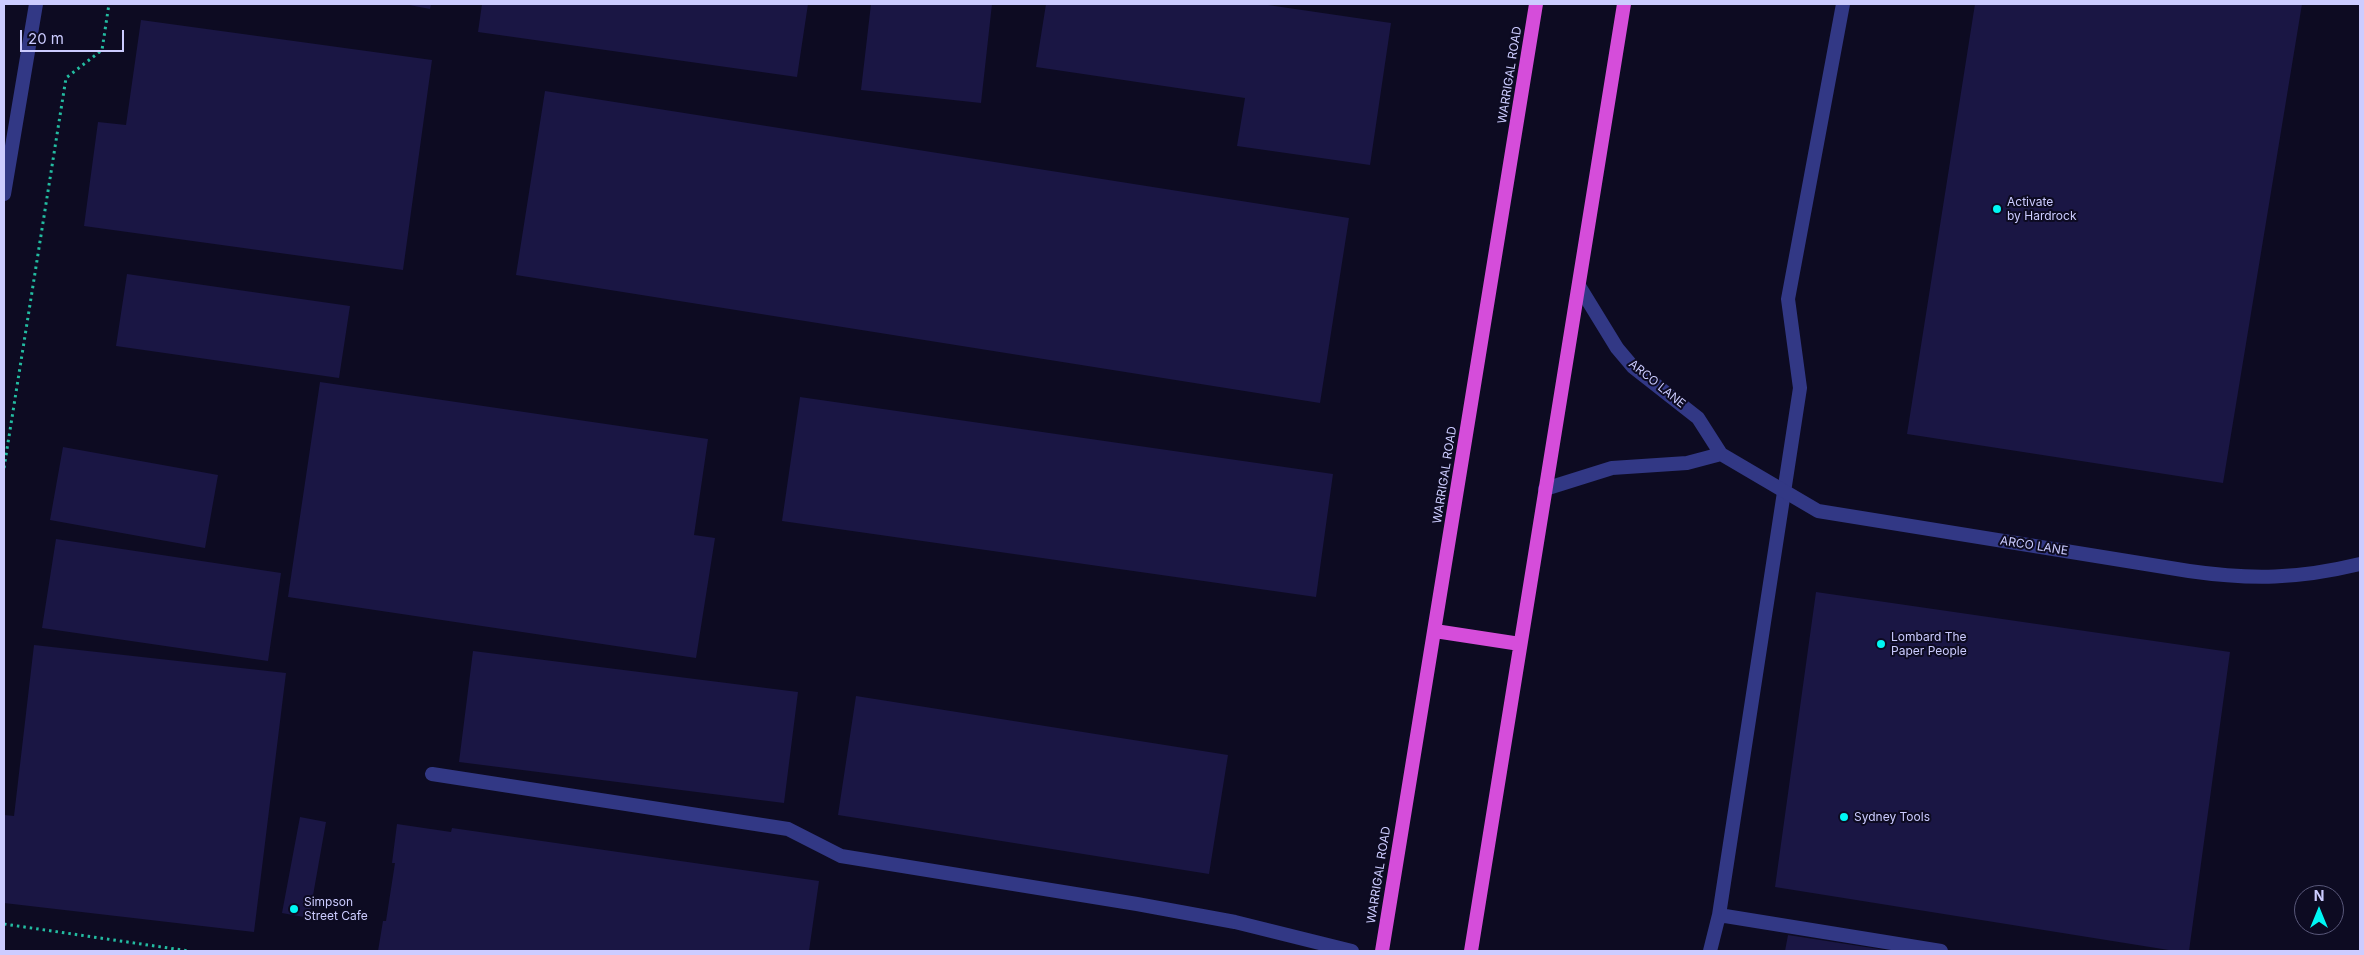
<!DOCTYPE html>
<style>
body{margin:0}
#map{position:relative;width:2364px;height:955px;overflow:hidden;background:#0d0b22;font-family:Inter,sans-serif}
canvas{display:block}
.frame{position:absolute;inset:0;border:5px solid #ccf;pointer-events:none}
.north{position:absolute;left:2294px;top:885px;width:50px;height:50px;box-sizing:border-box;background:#0d0b22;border:1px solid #59587a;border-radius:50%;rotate:0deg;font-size:14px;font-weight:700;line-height:20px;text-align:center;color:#ccf}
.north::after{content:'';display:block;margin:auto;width:18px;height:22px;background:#00f7f4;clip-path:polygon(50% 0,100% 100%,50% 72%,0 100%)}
.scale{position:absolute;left:20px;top:30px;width:104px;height:22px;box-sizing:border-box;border:2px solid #ccf;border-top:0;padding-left:6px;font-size:15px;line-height:18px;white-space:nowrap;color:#ccf;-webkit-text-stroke:4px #0d0b22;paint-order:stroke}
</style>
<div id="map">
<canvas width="2364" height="955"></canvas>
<div class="frame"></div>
<div class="north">N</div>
<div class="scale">20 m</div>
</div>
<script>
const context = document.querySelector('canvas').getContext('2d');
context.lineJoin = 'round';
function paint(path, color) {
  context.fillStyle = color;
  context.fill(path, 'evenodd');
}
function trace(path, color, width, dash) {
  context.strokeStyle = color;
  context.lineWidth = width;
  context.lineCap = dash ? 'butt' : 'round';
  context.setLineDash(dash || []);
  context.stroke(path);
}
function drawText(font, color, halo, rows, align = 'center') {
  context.font = font + ' Inter,sans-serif';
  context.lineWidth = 4;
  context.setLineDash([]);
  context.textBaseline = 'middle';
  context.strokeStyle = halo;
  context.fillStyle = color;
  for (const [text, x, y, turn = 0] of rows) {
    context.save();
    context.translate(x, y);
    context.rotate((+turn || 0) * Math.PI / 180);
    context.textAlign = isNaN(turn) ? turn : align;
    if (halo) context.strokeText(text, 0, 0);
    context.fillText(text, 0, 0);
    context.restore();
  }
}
paint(new Path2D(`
 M404,4h27l-1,5z
 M482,4h326l-11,73 -319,-45z
 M871,4h121l-11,99 -120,-13z
 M1046,4h215l130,19 -21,142 -133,-19 8,-48 -209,-31z
 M1975,4h327l-79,479 -316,-49z
 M141,20l291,40 -29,210 -319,-44 14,-104 28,3z
 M545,91l804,127 -29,185 -804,-128z
 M127,274l223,32 -11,72 -223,-32z
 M320,382l388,57 -14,96 21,3 -19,120 -408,-61z
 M800,397l533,77 -17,123 -534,-76z
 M63,447l155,28 -13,73 -155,-28z
 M56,539l225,34 -13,88 -226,-33z
 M1816,592l414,60 -41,299h-14l-400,-64z
 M34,645l252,28 -32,259 -250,-29v-88l10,1z
 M473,651l325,41 -14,111 -325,-41z
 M856,696l372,59 -19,119 -371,-59z
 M300,817l26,5 -17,96 -27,-5z
 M397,824l54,8 1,-4 367,53 -10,70h-431l5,-30h3l9,-58h-3z
 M1788,935l97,15v1h-100z`), '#1a1644');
trace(new Path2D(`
 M4,468l62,-390 36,-28 7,-46
 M4,924l185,27`), '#23bca1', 3, [2.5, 4]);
trace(new Path2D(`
 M432,774l356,55 53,27 296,48 98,18 117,29
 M1719,915l222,36
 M1710,951l9,-36 81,-527 -12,-89 55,-295`), '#323885', 14);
trace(new Path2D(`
 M4,194l32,-190
 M1579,286l38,62 16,19 65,51 23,36 97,57 371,60c63,9 109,8 171,-7
 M1545,489l67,-21 75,-5 34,-9`), '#323885', 14);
trace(new Path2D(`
 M1435,631l85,13
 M1382,951l154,-947
 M1471,951l153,-947`), '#d54dda', 14);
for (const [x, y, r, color] of [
 [1997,209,5,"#00f7f4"],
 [1881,644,5,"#00f7f4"],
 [1844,817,5,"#00f7f4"],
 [294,909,5,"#00f7f4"]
]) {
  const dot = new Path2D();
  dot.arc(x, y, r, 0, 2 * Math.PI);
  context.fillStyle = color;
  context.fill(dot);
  trace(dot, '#0d0b22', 2);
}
drawText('12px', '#ccf', '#0d0b22', [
 ["WARRIGAL ROAD",1510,75,-81],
 ["ARCO LANE",1657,384,39],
 ["WARRIGAL ROAD",1445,475,-81],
 ["ARCO LANE",2034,546,9],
 ["WARRIGAL ROAD",1379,875,-81]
]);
drawText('12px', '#ccf', '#0d0b22', [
 ["Activate",2007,202],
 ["by Hardrock",2007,216],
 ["Lombard The",1891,637],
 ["Paper People",1891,651],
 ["Sydney Tools",1854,817],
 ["Simpson",304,902],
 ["Street Cafe",304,916]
], 'left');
</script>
